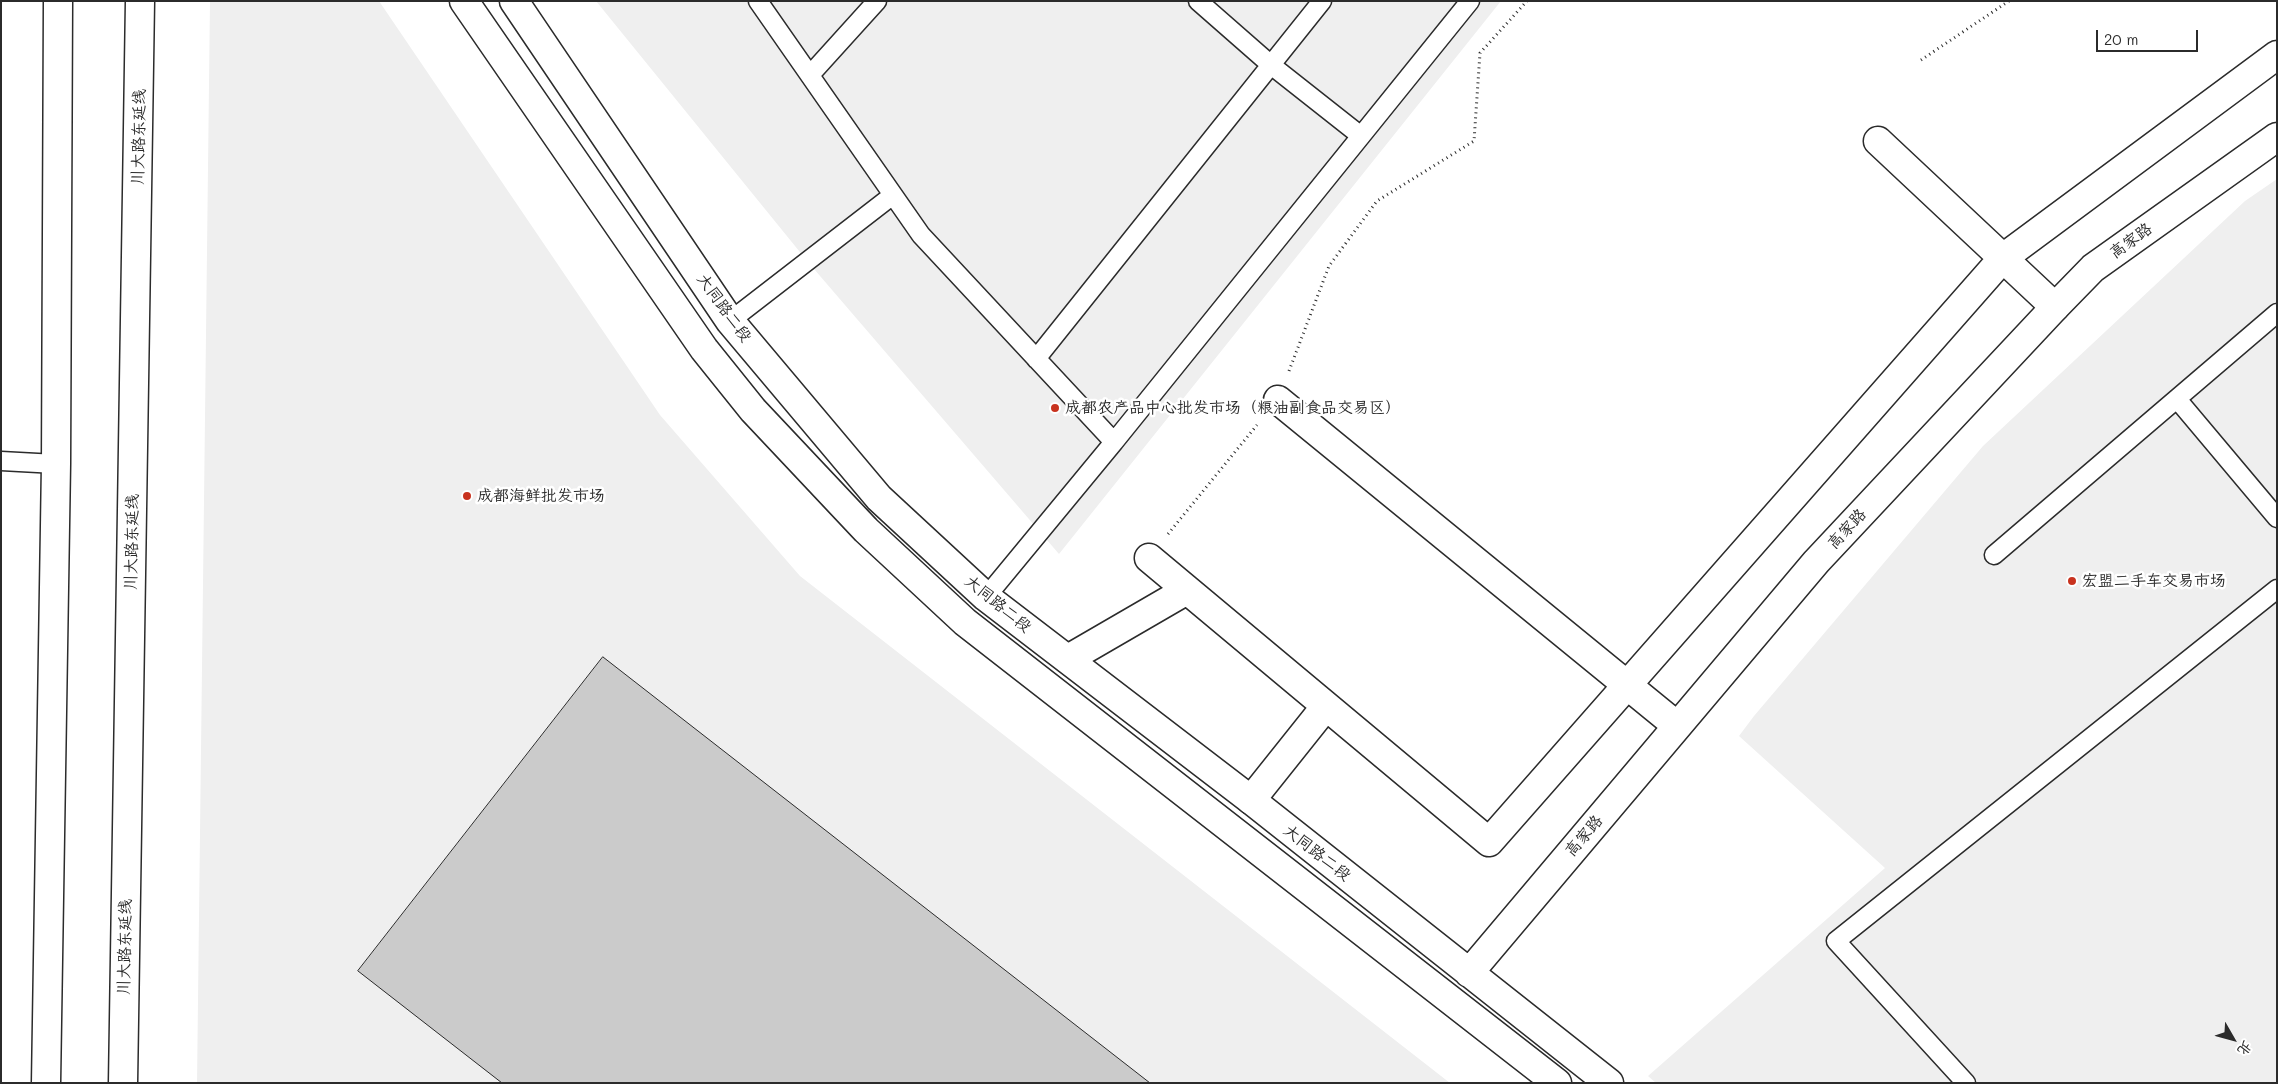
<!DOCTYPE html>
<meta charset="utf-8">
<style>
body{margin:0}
#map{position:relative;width:2278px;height:1084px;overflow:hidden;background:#fff;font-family:Mali,"LXGW WenKai TC",sans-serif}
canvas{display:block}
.frame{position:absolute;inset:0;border:2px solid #2b2b2b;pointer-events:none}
.north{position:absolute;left:2208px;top:1014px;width:50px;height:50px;-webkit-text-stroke:4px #fff;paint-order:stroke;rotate:128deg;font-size:14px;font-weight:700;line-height:20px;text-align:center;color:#2b2b2b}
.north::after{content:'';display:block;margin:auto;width:18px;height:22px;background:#2b2b2b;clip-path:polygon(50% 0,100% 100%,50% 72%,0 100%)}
.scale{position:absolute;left:2096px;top:30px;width:102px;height:22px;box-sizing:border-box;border:2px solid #2b2b2b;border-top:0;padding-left:6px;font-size:15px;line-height:18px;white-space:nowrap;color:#2b2b2b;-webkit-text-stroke:4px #fff;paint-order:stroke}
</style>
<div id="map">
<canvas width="2278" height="1084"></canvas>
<div class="frame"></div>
<div class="north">北</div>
<div class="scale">20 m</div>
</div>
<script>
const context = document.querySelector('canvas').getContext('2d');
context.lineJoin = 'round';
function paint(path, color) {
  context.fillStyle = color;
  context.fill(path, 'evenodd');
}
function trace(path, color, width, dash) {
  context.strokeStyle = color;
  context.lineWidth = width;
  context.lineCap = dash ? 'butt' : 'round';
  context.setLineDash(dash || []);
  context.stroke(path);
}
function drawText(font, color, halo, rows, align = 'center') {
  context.font = font + ' Mali,"LXGW WenKai TC",sans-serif';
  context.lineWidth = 5;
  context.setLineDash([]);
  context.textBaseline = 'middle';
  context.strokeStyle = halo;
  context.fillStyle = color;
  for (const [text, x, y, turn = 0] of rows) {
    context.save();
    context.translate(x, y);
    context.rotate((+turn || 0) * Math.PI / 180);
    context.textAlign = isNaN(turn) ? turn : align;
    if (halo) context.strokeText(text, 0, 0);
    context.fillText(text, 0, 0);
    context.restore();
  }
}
paint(new Path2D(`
 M210,1h169l281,414 140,161 650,507h-1253z
 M596,1h905l-442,553 -251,-292z
 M2277,179v904h-621l-8,-7 237,-208 -146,-132 15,-20 229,-270 262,-245z`), '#efefef');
const building = new Path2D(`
 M603,657l547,426h-648l-144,-112z`);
paint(building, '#cbcbcb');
trace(building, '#2b2b2b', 1);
const lane = new Path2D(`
 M758,1l163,234 193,207 -128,155
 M1198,1l73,64 90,71
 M810,75l67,-74
 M730,321l163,-126
 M1036,359l286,-358
 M2177,399l100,119
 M1114,442l356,-441
 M1,461l55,3
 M1994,555l283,-242
 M1966,1083l-130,-142 441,-352`);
const street = new Path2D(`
 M1878,141l177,166
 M1278,400l398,325
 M1149,558l340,284 514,-584 274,-203
 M1068,659l119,-69
 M1251,800l75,-94`);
const secondary = new Path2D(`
 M464,1l240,348 49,61 113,120 99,92 592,461
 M514,1l216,320 149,177 107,99 265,203 358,283
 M1469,973l347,-411 239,-255 38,-39 184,-131
 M46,1083l10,-619 2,-463
 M123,1083l17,-1082`);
trace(lane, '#2b2b2b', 21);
trace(street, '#2b2b2b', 31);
trace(secondary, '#2b2b2b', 31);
trace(new Path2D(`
 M1921,60l88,-59
 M1289,371l40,-105 48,-65 97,-60 6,-88 47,-52
 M1168,534l89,-109`), '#2b2b2b', 3, [1, 4]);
trace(lane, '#fff', 18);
trace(street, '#fff', 28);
trace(secondary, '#fff', 28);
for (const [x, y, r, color] of [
 [1055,408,5,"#c8321e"],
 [467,496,5,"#c8321e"],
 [2072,581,5,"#c8321e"]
]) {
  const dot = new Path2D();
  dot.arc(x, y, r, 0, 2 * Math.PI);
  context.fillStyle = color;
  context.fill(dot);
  trace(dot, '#fff', 2);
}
drawText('16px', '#2b2b2b', '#fff', [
 ["川大路东延线",139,137,-89],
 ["高家路",2131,241,-36],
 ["大同路二段",724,308,54],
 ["高家路",1847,529,-47],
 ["川大路东延线",132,542,-89],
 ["大同路二段",998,604,39],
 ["高家路",1584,836,-50],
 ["大同路二段",1317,853,38],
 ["川大路东延线",125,947,-89]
]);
drawText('16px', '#2b2b2b', '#fff', [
 ["成都农产品中心批发市场（粮油副食品交易区）",1065,408],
 ["成都海鲜批发市场",477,496],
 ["宏盟二手车交易市场",2082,581]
], 'left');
</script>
